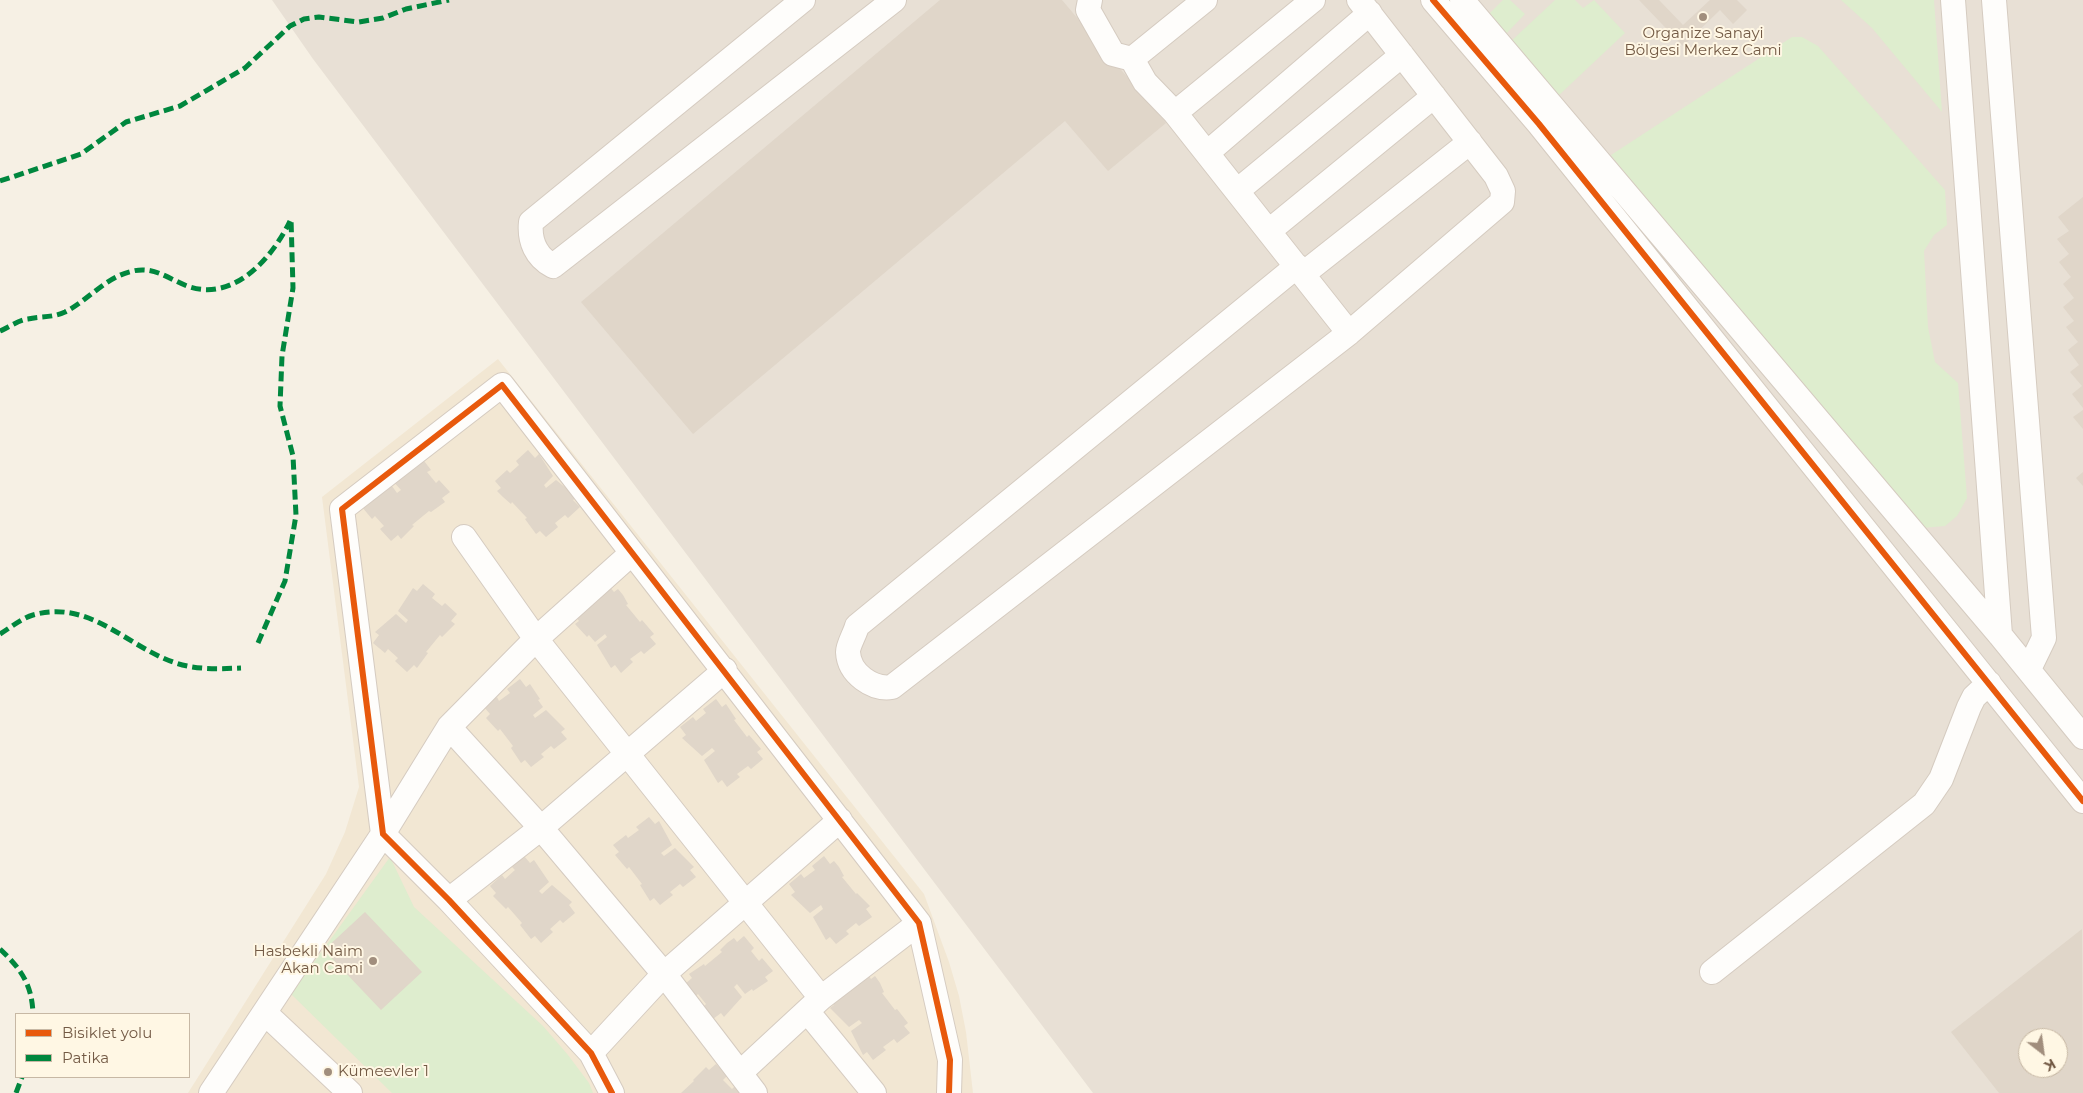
<!DOCTYPE html>
<meta charset="utf-8">
<style>
body{margin:0}
#map{position:relative;width:2083px;height:1093px;overflow:hidden;background:#f6f0e4;font-family:Montserrat,sans-serif}
canvas{display:block}
.legend{position:absolute;left:15px;top:1013px;width:175px;height:65px;box-sizing:border-box;background:#fff7e4;border:1px solid #c7b8a4;margin:0;padding:6px 9px;list-style:none;font-size:15px;color:#735a45}
.legend li{display:flex;align-items:center;gap:10px;height:25px}
.legend b{width:25px;border:1px solid #c7b8a4}
.north{position:absolute;left:2018px;top:1028px;width:50px;height:50px;box-sizing:border-box;background:#fff7e4;border:1px solid #c7b8a4;border-radius:50%;rotate:150deg;font-size:14px;font-weight:700;line-height:20px;text-align:center;color:#735a45}
.north::after{content:'';display:block;margin:auto;width:18px;height:22px;background:#a18e7d;clip-path:polygon(50% 0,100% 100%,50% 72%,0 100%)}
</style>
<div id="map">
<canvas width="2083" height="1093"></canvas>
<ul class="legend">
<li><b style="height:6px;background:#e8590c"></b>Bisiklet yolu</li>
<li><b style="height:6px;background:#00873e"></b>Patika</li>
</ul>
<div class="north">K</div>
</div>
<script>
const context = document.querySelector('canvas').getContext('2d');
context.lineJoin = 'round';
function paint(path, color) {
  context.fillStyle = color;
  context.fill(path, 'evenodd');
}
function trace(path, color, width, dash) {
  context.strokeStyle = color;
  context.lineWidth = width;
  context.lineCap = dash ? 'butt' : 'round';
  context.setLineDash(dash || []);
  context.stroke(path);
}
function drawText(font, color, halo, rows, align = 'center') {
  context.font = font + ' Montserrat,sans-serif';
  context.lineWidth = 4;
  context.setLineDash([]);
  context.textBaseline = 'middle';
  context.strokeStyle = halo;
  context.fillStyle = color;
  for (const [text, x, y, turn = 0] of rows) {
    context.save();
    context.translate(x, y);
    context.rotate((+turn || 0) * Math.PI / 180);
    context.textAlign = isNaN(turn) ? turn : align;
    if (halo) context.strokeText(text, 0, 0);
    context.fillText(text, 0, 0);
    context.restore();
  }
}
paint(new Path2D(`
 M498,359l426,535 25,68 10,34 7,36 7,61h-785l138,-219 19,-42 14,-45 -37,-290z`), '#f2e7d3');
paint(new Path2D(`
 M272,0h1811v1093h-990l-780,-1034zM2028,1038h30v30h-30z`), '#e8e0d5');
paint(new Path2D(`
 M1503,0h7l15,14 -20,21 -19,-18z
 M1555,0h20l8,8 11,-8 31,33 -68,64 -49,-53z
 M1841,0h93l8,112 -70,-84z
 M1792,37h10l16,9 127,144 2,35 -13,10 -10,16 4,76 7,35 23,21 9,115 -10,18 -12,10 -23,2 -238,-279 -73,-94z
 M390,857l24,50 129,119 25,29 21,28 4,10h-201l-101,-99z`), '#deedce');
paint(new Path2D(`
 M940,0h122l104,123 -58,48 -43,-50 -372,313 -112,-132z
 M1639,0h20l24,25 27,-25h27l10,10 -14,14 -13,-14 -37,36z
 M2083,197v211l-11,-14 10,-8 -12,-14 9,-7 -11,-15 10,-8 -12,-15 8,-6 -11,-14 11,-9 -11,-14 8,-7 -12,-15 10,-8 -12,-15 12,-8 -11,-14z
 M2083,410v19l-10,-12z
 M528,450l7,8 4,-4 14,22 -9,9 2,3 10,-8 21,17 -4,3 7,7 -12,11 -3,-3 -10,8 3,4 -12,10 -6,-6 -4,3 -11,-15 2,-1 -15,-16 -1,2 -8,-7 -6,-6 4,-3 -6,-7 12,-11 3,3 9,-8 -3,-4z
 M421,457l10,13 -4,2 9,11 3,-3 11,12 -8,6 3,4 -14,10 -2,-1 -17,14 2,1 -13,13 -3,-4 -7,6 -11,-12 4,-3 -9,-10 -3,3 -10,-12 27,-25 8,11 4,-3 -9,-10z
 M2083,472v14l-7,-8z
 M423,584l12,10 -3,4 10,8 3,-3 12,11 -6,7 4,3 -13,13 -2,-2 -14,17 2,1 -11,15 -3,-3 -7,7 -12,-11 3,-3 -10,-9 -3,4 -12,-10 6,-8 -4,-3 21,-18 10,9 2,-3 -10,-9 15,-23 4,3z
 M608,585l6,7 4,-3 5,6 5,9 -2,1 14,17 2,-2 12,14 -4,3 6,7 -12,10 -3,-3 -11,8 3,3 -12,11 -6,-8 -4,3 -14,-23 10,-8 -2,-3 -10,8 -6,-7 -2,2 -12,-13 4,-3 -6,-8z
 M520,679l6,8 4,-3 10,15 -2,1 5,7 -10,8 2,3 11,-8 19,19 -4,3 6,7 -13,10 -3,-3 -10,8 3,3 -13,10 -6,-7 -4,3 -10,-15 2,-2 -13,-17 -2,2 -12,-13 4,-4 -6,-7 13,-10 2,4 11,-8 -3,-4z
 M716,699l6,8 4,-3 10,15 -2,1 13,17 2,-2 12,14 -4,3 6,7 -12,10 -3,-3 -11,8 3,3 -13,10 -5,-7 -4,3 -14,-23 11,-9 -3,-3 -10,8 -20,-18 4,-3 -6,-8 13,-10 3,4 10,-8 -3,-4z
 M649,817l6,7 4,-3 13,24 -11,8 3,3 11,-8 19,19 -4,3 6,7 -13,10 -3,-3 -10,8 3,3 -13,10 -6,-7 -4,3 -10,-16 2,-1 -13,-17 -2,2 -12,-14 4,-3 -6,-7 13,-10 2,3 11,-8 -3,-3z
 M524,856l6,7 4,-3 15,22 -10,9 3,3 10,-9 20,17 -3,3 6,8 -12,10 -3,-3 -10,9 3,3 -12,11 -6,-7 -4,3 -11,-14 2,-2 -14,-16 -2,2 -13,-13 3,-3 -6,-7 12,-11 3,4 10,-9 -3,-3z
 M824,856l6,8 4,-3 5,6 5,9 -2,1 14,17 1,-1 13,13 -4,3 6,8 -13,9 -3,-3 -10,8 3,3 -13,10 -6,-7 -4,3 -13,-23 10,-8 -2,-4 -11,8 -19,-18 4,-3 -6,-8 12,-10 3,4 11,-8 -3,-4z
 M365,912l57,60 -41,38 -57,-60z
 M2082,929l1,164h-84l-48,-61zM2028,1038h30v30h-30z
 M744,936l10,12 -3,3 8,10 3,-3 11,13 -8,6 3,4 -15,10 -1,-2 -7,5 -8,-10 -3,3 8,10 -18,20 -3,-4 -8,6 -10,-12 3,-3 -8,-10 -3,3 -10,-13 7,-6 -3,-4 15,-10 1,2 17,-14 -2,-2 7,-7 7,-5 3,4z
 M866,971l5,8 4,-3 5,7 4,9 -2,1 13,17 2,-1 11,14 -4,3 6,7 -13,10 -3,-4 -11,8 3,3 -13,10 -6,-8 -4,3 -12,-24 11,-8 -3,-3 -10,7 -19,-19 4,-3 -6,-8z
 M716,1064l11,12 -4,4 9,9 3,-3 6,7h-60l13,-12 -1,-1 13,-13 3,3z`), '#e0d6c9');
const minor = new Path2D(`
 M803,0l-272,222c-2,19 5,35 22,44l341,-266
 M1090,0l-2,10 25,44 19,5 73,-59
 M1433,0l106,124 544,677
 M1462,0l538,635 83,102
 M1953,0l47,635
 M1994,0l50,638 -15,31
 M1132,59l13,23 30,31 174,220
 M1175,113l138,-113
 M1207,153l163,-140
 M1237,191l165,-136
 M1269,231l165,-135
 M1297,266l-440,360c-2,8 -9,19 -9,26 1,22 25,38 44,35l457,-354 153,-131 1,-11 -7,-15 -137,-176
 M1303,274l167,-132
 M464,537l72,102 285,359
 M449,727l92,101 123,146 91,119
 M449,900l92,-72 184,-158
 M1712,972l212,-168 17,-25 28,-72 5,-10 15,-14
 M807,1011l67,82
 M266,1014l84,79
 M591,1053l73,-79 176,-154
 M741,1072l80,-74 98,-75
 M211,1093l172,-259 66,-107 87,-88 96,-86
 M612,1093l-21,-40 -142,-153 -66,-66 -41,-325 160,-124 417,538 31,137 -1,33`);
trace(minor, '#d5cbc0', 26);
trace(minor, '#fefdfb', 24);
trace(new Path2D(`
 M0,181l81,-27 45,-32 54,-16 65,-38 45,-42 14,-7 15,-2 40,5 24,-4 23,-9 43,-9
 M0,331c9,-4 19,-11 28,-12 13,-3 24,-1 37,-7 24,-12 40,-35 68,-41 21,-5 36,8 54,15 47,17 86,-29 103,-65
 M0,634c10,-6 22,-16 33,-19 56,-16 92,30 140,47 22,8 44,7 68,6
 M258,643l27,-62 11,-66 -3,-59 -13,-50 2,-50 11,-68 -2,-70
 M0,949c21,20 32,35 33,65
 M16,1093l6,-16`), '#00873e', 5, [10, 5]);
trace(new Path2D(`
 M1433,0l106,124 544,677
 M612,1093l-21,-40 -142,-153 -66,-66 -41,-325 160,-124 417,538 31,137 -1,33`), '#e8590c', 6);
for (const [x, y, r, color] of [
 [1703,17,5,"#a18e7d"],
 [373,961,5,"#a18e7d"],
 [328,1072,5,"#a18e7d"]
]) {
  const dot = new Path2D();
  dot.arc(x, y, r, 0, 2 * Math.PI);
  context.fillStyle = color;
  context.fill(dot);
  trace(dot, '#fff7e4', 2);
}
drawText('15px', '#735a45', '#fff7e4', [
 ["Organize Sanayi",1703,34],
 ["Bölgesi Merkez Cami",1703,51],
 ["Hasbekli Naim",363,952,"right"],
 ["Akan Cami",363,969,"right"],
 ["Kümeevler 1",338,1072,"left"]
]);
</script>
